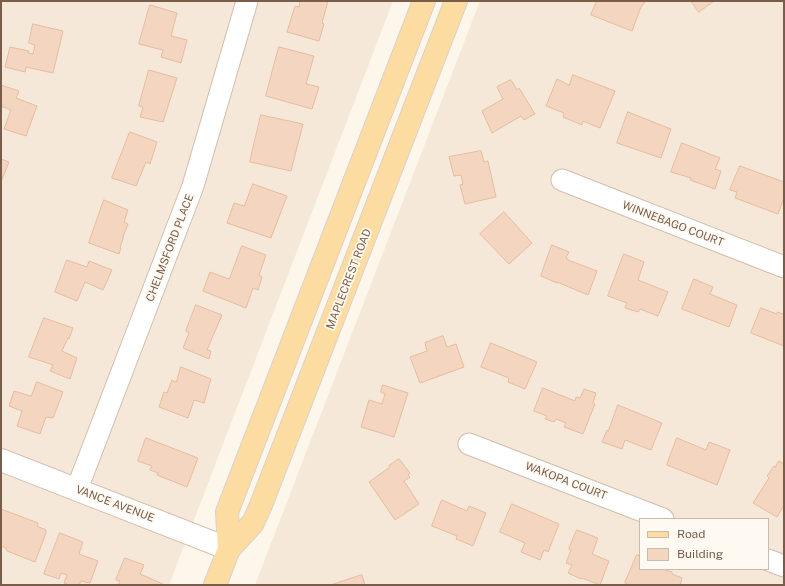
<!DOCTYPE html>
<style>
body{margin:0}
#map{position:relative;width:785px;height:586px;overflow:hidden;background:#fdf6ea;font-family:"Public Sans",sans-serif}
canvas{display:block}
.frame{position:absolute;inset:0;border:2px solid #7a5c4b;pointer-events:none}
.legend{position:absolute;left:639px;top:518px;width:130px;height:52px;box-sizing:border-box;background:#fffaf1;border:1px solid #cabbaf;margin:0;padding:5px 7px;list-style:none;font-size:12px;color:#7a5c4b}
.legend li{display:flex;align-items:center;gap:8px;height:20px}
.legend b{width:20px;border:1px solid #cabbaf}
</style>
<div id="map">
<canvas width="785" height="586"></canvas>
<div class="frame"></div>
<ul class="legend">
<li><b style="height:5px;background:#fddca1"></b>Road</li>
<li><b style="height:11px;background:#f4d5c0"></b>Building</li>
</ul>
</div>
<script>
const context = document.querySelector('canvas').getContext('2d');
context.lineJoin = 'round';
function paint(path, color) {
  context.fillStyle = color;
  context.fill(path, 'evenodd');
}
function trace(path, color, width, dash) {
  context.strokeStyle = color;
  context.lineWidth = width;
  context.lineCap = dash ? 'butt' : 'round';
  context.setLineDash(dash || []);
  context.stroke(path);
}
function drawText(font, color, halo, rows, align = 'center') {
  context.font = font + ' "Public Sans",sans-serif';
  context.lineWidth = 3.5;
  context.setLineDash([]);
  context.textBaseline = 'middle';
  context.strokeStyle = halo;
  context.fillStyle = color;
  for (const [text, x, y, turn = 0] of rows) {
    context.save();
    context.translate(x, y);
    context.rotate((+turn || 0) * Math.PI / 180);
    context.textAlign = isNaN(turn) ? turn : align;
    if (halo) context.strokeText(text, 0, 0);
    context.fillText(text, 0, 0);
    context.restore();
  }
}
paint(new Path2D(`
 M1,1h392l-224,584h-168z
 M480,1h304v584h-529zM640,519h128v50h-128z`), '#f5e8d8');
const building = new Path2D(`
 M300,1h28l-6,22 2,1 -5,17 -32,-9 8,-26 4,1z
 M597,1h48l-2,4 -2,2 -9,24 -41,-16z
 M691,1h23l-15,11z
 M150,5l27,8 -6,23 16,4 -6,23 -20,-6 2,-7 -24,-6z
 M33,24l30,7 -10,42 -27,-6 -1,5 -20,-5 5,-20 19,4 -1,2 5,1 2,-9 -6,-2z
 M279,47l35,9 -8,28 13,3 -7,22 -46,-13z
 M149,70l28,8 -14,44 -23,-5 3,-10 -4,-1z
 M573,75l42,16 -15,37 -17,-7 -1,4 -19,-8 1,-4 -18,-7 11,-27 12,6z
 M511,80l6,10 2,-2 16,26 -11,6 -3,-4 -29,17 -10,-22 21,-12 -6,-12z
 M1,85l18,6 -3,7 21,8 -11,30 -22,-7 7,-19 -10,-4z
 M628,112l43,17 -10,29 -44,-15z
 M261,115l42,9 -12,47 -41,-9z
 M130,132l27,10 -7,22 -4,-2 -10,24 -24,-8z
 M682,143l38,15 -5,11 6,2 -6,18 -25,-9 1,-2 -20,-6z
 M481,151l3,11 4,-1 8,36 -31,7 -5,-19 3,-1 -2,-9 -7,1 -5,-19z
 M1,159l8,3 -8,20z
 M740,166l44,16v16l-6,16 -43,-16 2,-6 -7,-2z
 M253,184l34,12 -16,42 -44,-15 7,-20 10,3z
 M104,200l24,10 -4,12 4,2 -5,13v2l-3,8 1,1 -2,6 -30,-11z
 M504,212l28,31 -23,21 -29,-30z
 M552,245l17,7 -3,6 2,1v1l29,11 -9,24 -31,-13v1l-16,-7z
 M242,246l24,9 -7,20 3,2 -4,13 -5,-2 -7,20 -43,-17 7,-19 19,7z
 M624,254l20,8 -6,18 30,12 -10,24 -18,-7 -2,3 -13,-4 2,-5 -19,-7z
 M67,260l20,7 2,-6 23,9 -9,20 -18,-8 -8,19 -22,-9z
 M694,279l19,8 -3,7 27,11 -8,22 -47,-18z
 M196,305l26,10 -15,35 4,1 -2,8 -26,-11 6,-15 -3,-2z
 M761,308l16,6v-2l7,2v32l-33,-13z
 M44,318l29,10 -4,11 -1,-1 -6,13 15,7 -7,21 -20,-8 3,-6 -24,-8z
 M443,336l4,11 9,-3 8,23 -44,16 -10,-26 17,-6 -2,-8z
 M491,343l46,19 -12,27 -17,-7 1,-4 -28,-11z
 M181,367l30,12 -7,24 -10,-3 -6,18 -29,-11 5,-15 3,1 5,-13 4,2z
 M37,382l26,10 -10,26 -7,-1 -6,17 -23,-8 5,-15 -13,-5 5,-15 17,5z
 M383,385l25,8 -14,44 -33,-10 8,-27 13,4 3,-10 -4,-2z
 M543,388l32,13 1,-4 4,1 4,-9 12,4 -3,10 2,1 -12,30 -19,-7 2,-4 -10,-4 -2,3 -9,-3 2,-3 -13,-5z
 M618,405l44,18 -11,27 -26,-10 -3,9 -20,-7 5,-12 1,1z
 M146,438l52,20 -11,29 -30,-12 1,-2 -8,-3 2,-4 -14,-5z
 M677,438l29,12 3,-8 21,8 -13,35 -50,-20z
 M399,459l11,14 -2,2 2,2 -6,4 15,23 -24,16 -26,-38 21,-15 -1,-1z
 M779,461l5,3v41l-7,12 -24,-14 16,-25 -2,-2 7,-10 1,1z
 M442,500l25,11 2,-5 17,7 -13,33 -17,-7 1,-3 -25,-10z
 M512,504l47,20 -11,28 -4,-2 -4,10 -19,-8 4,-9 -25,-11z
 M1,509l37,14 -1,3 9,4v3l-11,29 -28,-11 -1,-3 -5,-2z
 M577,530l21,8 -6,16 17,7 -9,24 -18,-7 -1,1 -13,-6 4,-8 -6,-2 5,-13 -2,-1z
 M60,533l23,9 -4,12 19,7 -8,22 -9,-2 -2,4h-10l-5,-2 3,-8 -6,-2 -2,6 -15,-5z
 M637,555l3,1v13h22l10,3v2l10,4 -2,7h-51l-4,-2z
 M125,558l19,7 -4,9 23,10 -1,1h-44l2,-4 -4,-1z
 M362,575l3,10h-34z`);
paint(building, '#f4d5c0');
trace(building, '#e7bca0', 1);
const street = new Path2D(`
 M562,180l222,87
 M469,444l194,75
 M77,489l116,-303 54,-185
 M768,560l16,6`);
const secondary = new Path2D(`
 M1,460l228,89`);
const primary = new Path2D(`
 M229,549l-2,-37 197,-511
 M215,585l14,-36 24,-26 8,-18 195,-504`);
trace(street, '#d1beae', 23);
trace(secondary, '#d6c0ae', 24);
trace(primary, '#dad1cd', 24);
trace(street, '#fff', 21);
trace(secondary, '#fff', 22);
trace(primary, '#fddca1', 22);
drawText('11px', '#7a5c4b', '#fffaf1', [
 ["WINNEBAGO COURT",673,224,21],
 ["CHELMSFORD PLACE",170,248,-69],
 ["MAPLECREST ROAD",349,279,-69],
 ["WAKOPA COURT",566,481,21],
 ["VANCE AVENUE",115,504,21]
]);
</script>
